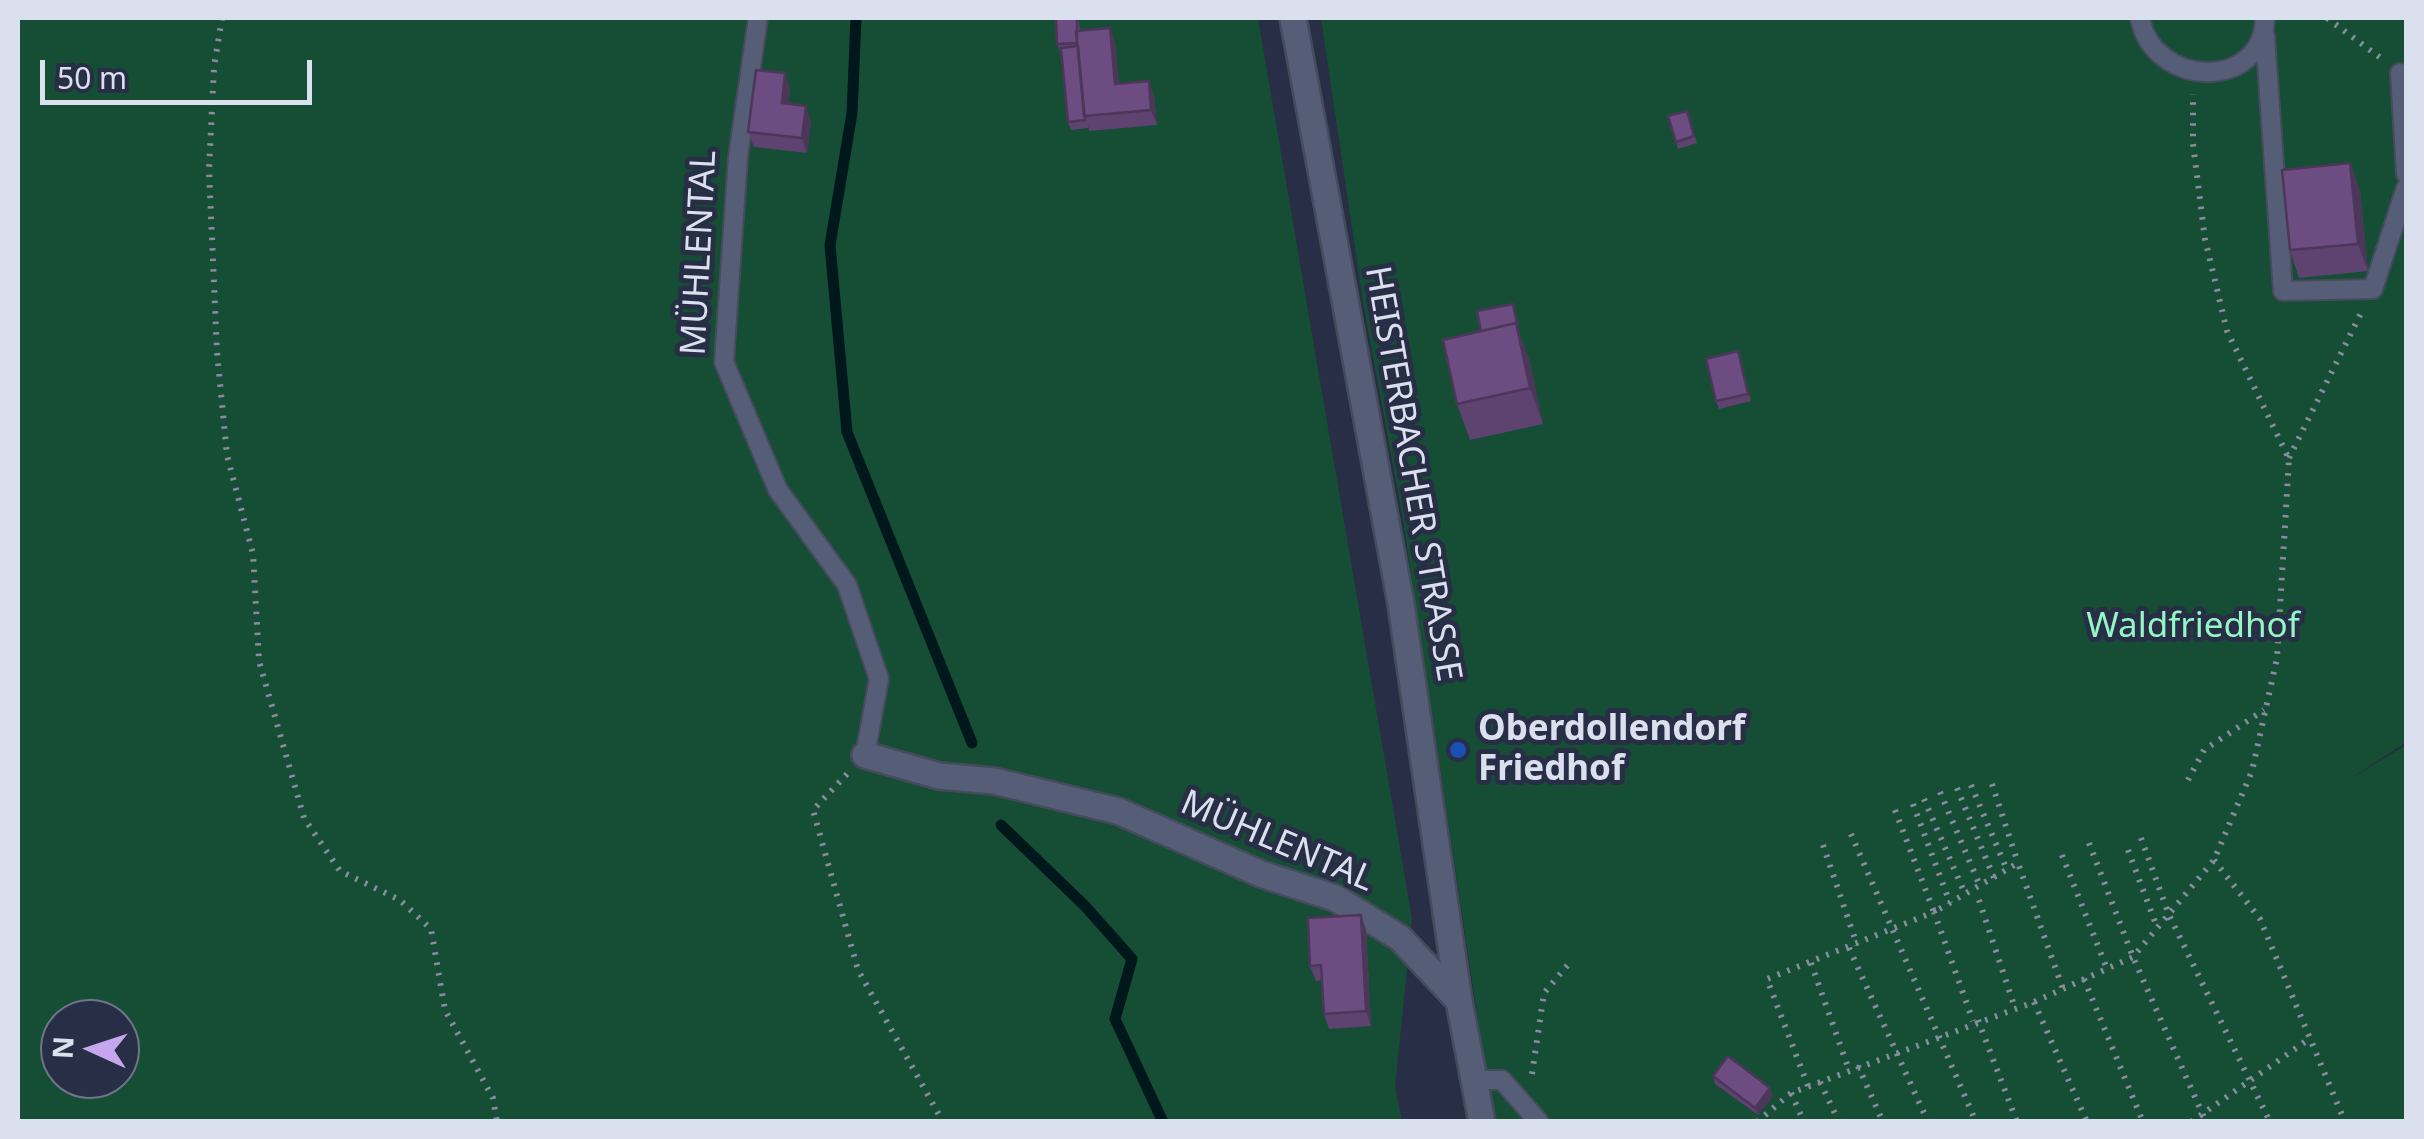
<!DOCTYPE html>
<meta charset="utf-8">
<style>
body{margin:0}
#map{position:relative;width:2424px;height:1139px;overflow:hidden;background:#272e45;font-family:"Noto Sans",sans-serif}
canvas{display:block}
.frame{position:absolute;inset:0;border:20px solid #dbe0ee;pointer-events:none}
.north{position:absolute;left:40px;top:999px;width:100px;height:100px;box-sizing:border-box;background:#272e45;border:2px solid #6f7589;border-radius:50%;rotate:273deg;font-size:28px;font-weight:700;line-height:40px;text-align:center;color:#dbe0ee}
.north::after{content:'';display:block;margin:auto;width:35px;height:45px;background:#c7a6f0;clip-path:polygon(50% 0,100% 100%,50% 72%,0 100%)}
.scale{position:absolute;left:40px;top:60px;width:272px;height:45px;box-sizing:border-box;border:5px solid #dbe0ee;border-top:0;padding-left:12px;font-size:30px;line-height:35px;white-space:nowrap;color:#dbe0ee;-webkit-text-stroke:8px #272e45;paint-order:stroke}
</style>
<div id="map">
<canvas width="2424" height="1139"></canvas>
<div class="frame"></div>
<div class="north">N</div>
<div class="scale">50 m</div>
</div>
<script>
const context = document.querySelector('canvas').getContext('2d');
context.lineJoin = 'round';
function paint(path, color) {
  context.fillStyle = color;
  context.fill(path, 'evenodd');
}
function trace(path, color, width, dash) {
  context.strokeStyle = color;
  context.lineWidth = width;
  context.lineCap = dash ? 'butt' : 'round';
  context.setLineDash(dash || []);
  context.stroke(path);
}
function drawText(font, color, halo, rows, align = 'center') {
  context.font = font + ' "Noto Sans",sans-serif';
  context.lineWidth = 10;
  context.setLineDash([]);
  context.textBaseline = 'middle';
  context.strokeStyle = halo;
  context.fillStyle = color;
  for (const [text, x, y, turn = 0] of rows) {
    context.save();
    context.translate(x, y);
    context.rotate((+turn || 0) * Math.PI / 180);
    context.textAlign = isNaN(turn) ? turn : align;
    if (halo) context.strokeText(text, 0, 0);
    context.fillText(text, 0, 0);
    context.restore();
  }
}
paint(new Path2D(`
 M18,18h1240l154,901 -17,168 7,34h-1384zM60,1019h60v60h-60z
 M1321,18h1085v724l-59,39 59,-36v376h-913l-90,-601 -40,-218z`), '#154e35');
trace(new Path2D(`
 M856,18l-4,95 -22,132 17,187 125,311
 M1001,825l84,81 47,53 -17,60 48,103`), '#00181b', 11);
const lane = new Path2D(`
 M758,18l-20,139 -14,205 54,128 69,95 32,94 -14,76
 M2140,18c13,70 123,74 125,0
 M2265,36l18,255 90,-2 33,-101
 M2400,73l6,101
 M1473,1080h29l37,42`);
const street = new Path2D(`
 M865,755l74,21 55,5 124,30 143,63 74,24 65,40 59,63`);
const secondary = new Path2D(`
 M1293,18l108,586 58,397 23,121`);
trace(lane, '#454b5d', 22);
trace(street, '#454b5d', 30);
trace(secondary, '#454b5d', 30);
trace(new Path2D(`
 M222,18l-8,49 -5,103 8,182 10,103 26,99 6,107 45,157 36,53 60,29 31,29 14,81 48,88 4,24
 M2327,18l55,41
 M2289,458l72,-145
 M847,774l-34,36 45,160 85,152
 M2188,780l16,-30 60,-40
 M1992,784l26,79
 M1971,785l36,85
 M1957,788l37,90
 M1940,792l40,94
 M1924,799l41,95
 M1913,804l37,99
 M1895,810l39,102 84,-49 45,126
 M1851,834l125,288
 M2141,838l28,77 101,207
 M2089,843l44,114 73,165
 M1823,845l34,100
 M2128,850l29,77
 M2062,855l45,114
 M2214,860l46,59 85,203
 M1979,900l36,108
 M1849,948l79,174
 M1811,963l38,107
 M2084,979l59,143
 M2034,1002l53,120
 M1978,1020l39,102
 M1858,1066l25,56
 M1532,1074l12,-81 28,-33
 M1820,1082l19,40
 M1808,1086l-41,-107 167,-67 39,109
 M1791,1093l13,29
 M1757,1122l34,-29 243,-91 99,-45 81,-97 38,-89 25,-113 12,-199 -62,-128 -22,-92 -12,-95v-50
 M2191,1122l118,-83`), '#878d9f', 6, [2.5, 8]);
trace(lane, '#565e77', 18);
trace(street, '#565e77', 25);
trace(secondary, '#565e77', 25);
paint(new Path2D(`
 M1079,21l1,9 30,-2 5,15 4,41 35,12 3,29 -68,6 -1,-6v3l-17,2 -3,-8 -6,-71h-2l-3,-7z
 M790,88l-2,16 23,17 -4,32 -53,-6 -6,-15z
 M1687,111l10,32 -19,6 -10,-33z
 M2350,163l10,28 8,80 -69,7 -9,-28z
 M1515,311l5,25 9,23 14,65 -73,16 -13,-36z
 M1738,351l13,50 -32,8 -3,-8z
 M1361,915l5,15 5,96 -42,3 -5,-15 -2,-34 -6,1 -6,-15z
 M1713,1076l60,20 -15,19 -43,-31z`), '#5e426f');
paint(new Path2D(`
 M1110,28l5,15 5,56 -5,-15z
 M785,73l5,15 -3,30 -5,-15z
 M1149,81l5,15 3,29 -6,-15z
 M806,106l5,15 -4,32 -5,-15z
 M2350,163l10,28 8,80 -10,-27z
 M1513,304l7,32 9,23 14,65 -13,-36z
 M1361,915l5,15 5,96 -5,-15z
 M1770,1088l3,8 -15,19 -3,-7z`), '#4c365a');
const building = new Path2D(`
 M1056,18h21v25l-20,1z
 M1110,28l5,56 34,-3 2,29 -67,6 -8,-85z
 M1078,46l7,74 -17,2 -7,-74z
 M756,70l29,3 -3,30 24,3 -4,32 -54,-6z
 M1687,111l7,25 -18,6 -8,-26z
 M2350,163l8,81 -68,6 -8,-80z
 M1513,304l5,25 -2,-6 -35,8 -4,-20z
 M1516,323l14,65 -73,16 -14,-64z
 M1738,351l10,43 -32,7 -10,-42z
 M1361,915l5,96 -42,3 -3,-49 -11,1 -2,-48z
 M1728,1056l42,32 -15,20 -42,-32z`);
paint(building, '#6d4d81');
trace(building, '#4c365a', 2.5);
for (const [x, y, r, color] of [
 [1458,750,10,"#1a4fb4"]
]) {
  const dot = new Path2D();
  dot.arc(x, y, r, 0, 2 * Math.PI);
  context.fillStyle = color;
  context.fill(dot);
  trace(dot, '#272e45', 4);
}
drawText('35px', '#dbe0ee', '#272e45', [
 ["MÜHLENTAL",700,253,-87],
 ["HEISTERBACHER STRASSE",1412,474,80],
 ["MÜHLENTAL",1277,842,23]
]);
drawText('35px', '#93f6c4', '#272e45', [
 ["Waldfriedhof",2193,627]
]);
drawText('bold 35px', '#dbe0ee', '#272e45', [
 ["Oberdollendorf",1478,730],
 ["Friedhof",1478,770]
], 'left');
</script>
